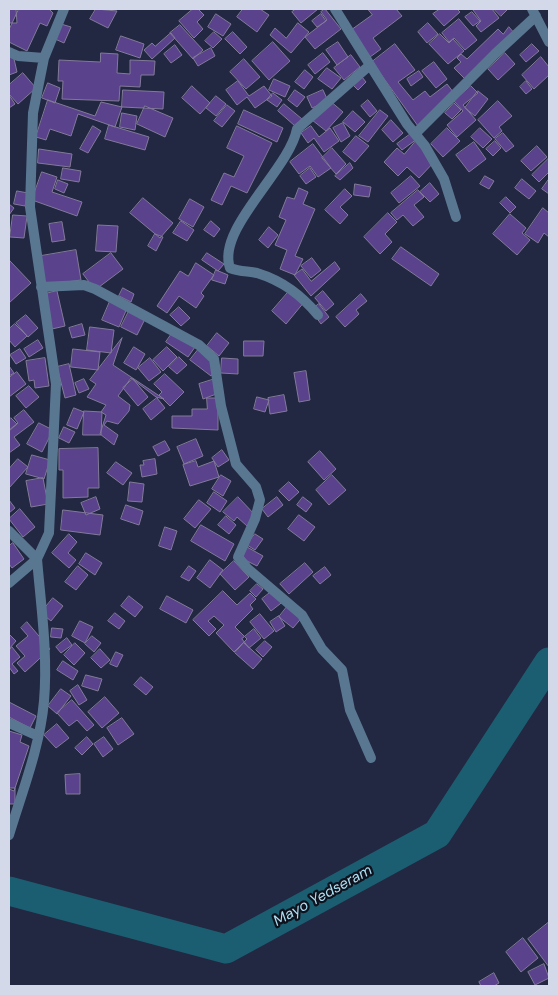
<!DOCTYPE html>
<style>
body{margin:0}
#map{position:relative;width:558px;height:995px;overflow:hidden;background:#222841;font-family:"DM Sans",sans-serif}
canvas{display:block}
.frame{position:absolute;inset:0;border:10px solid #d4d9ea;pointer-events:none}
</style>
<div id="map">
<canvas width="558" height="995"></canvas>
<div class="frame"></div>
</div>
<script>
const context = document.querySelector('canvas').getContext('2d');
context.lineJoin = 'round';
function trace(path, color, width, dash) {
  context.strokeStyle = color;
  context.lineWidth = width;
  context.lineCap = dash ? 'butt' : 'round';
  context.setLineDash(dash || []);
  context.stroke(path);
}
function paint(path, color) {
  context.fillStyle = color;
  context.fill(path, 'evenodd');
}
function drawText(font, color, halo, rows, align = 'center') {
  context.font = font + ' "DM Sans",sans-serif';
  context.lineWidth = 4.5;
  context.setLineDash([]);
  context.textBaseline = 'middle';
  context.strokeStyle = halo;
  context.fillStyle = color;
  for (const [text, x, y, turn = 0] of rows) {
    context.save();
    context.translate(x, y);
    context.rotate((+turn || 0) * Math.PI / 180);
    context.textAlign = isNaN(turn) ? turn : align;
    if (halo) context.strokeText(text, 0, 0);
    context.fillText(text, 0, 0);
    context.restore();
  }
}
trace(new Path2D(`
 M9,891l217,58 211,-115 112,-172`), '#1c5e71', 29);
const building = new Path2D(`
 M9,9h7l1,14h-8z
 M19,9h30l4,4 -6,13 -7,-3 -13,28 -18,-9v-12z
 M96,9l21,2 -9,17 -18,-9z
 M193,9h5l6,6 -7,7 6,7 -9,9 -15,-17z
 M243,9h17l9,6 -12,17 -20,-15z
 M296,9h22l-17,14 -9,-11z
 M325,9l16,20 -26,20 -10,-12 22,-17 -6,-8z
 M368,9h28l6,7 -29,22 8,11 -11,8 -19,-27 21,-15z
 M440,9h17l3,3 -16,14 -11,-12z
 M475,9h17l7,9 -18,14 -5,-6 5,-5 -8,-11z
 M494,9h14l-7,7z
 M472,12l8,9 -7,5 -8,-9z
 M216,14l15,10 -8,12 -15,-9z
 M321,14l5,7 -9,6 -5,-6z
 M459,19l18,21 -12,10 -11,-12 -5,4 -7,-9z
 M298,23l11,9 -18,21 -21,-18 5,-7 11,10z
 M428,23l10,11 -11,9 -9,-11z
 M61,24l10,3 -7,16 -9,-4z
 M180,25l23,25 -10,9 -23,-26z
 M509,27l6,7 -49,46 -12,-12 7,-6 -4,-4 4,-4 6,5 31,-30 5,5z
 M214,32l8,7 -9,9 -8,-7z
 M233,32l14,15 -7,7 -15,-15z
 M171,33l4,5 -23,21 -8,-9 8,-7 3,3z
 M440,34l9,9 4,-4 11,12 -16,13 -19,-20z
 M121,36l23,8 -4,14 -24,-8z
 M273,42l17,19 -21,19 -17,-19z
 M338,42l10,15 -11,8 -11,-15z
 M395,44l20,26 -17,12 15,18 12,-9 5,6 17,-13 10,13 -39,29 -46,-64z
 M532,44l7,7 -13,11 -6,-7z
 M175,45l7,10 -11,8 -7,-9z
 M211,48l4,8 -17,10 -5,-8z
 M12,50l5,22 -8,3v-24z
 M101,53l17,1 -1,19 13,1v-14l25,1 -1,14h-13l-1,12 -20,-1 -1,15 -57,-2 1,-18h-5l1,-21 41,2z
 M323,53l7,9 -15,12 -7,-9z
 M505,53l10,11 -17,16 -10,-11z
 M351,55l9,12 -16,13 -10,-12z
 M541,57l8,10v8l-15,14 -12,-14z
 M244,59l16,18 -14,12 -16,-17z
 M434,62l13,17 -11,9 -14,-17z
 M327,68l14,10 -9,11 -14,-10z
 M305,70l8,7 -9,12 -9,-7z
 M419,71l4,6 -12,9 -4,-7z
 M23,73l13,15 -18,16 -9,-10v-9z
 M362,77l4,5 -8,8 -5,-5z
 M274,79l16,7 -5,11 -16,-7z
 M238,81l11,15 15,-10 8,10 -17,12 -8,-11 -10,8 -11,-15z
 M526,81l6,8 -6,5 -6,-7z
 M48,83l12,5 -5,15 -13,-5z
 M192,86l18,17 -10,11 -18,-16z
 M471,86l7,7 -15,12 13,15 -19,17 -10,-12 16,-14 -9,-10z
 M123,90l41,2 -1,17 -41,-2z
 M295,90l10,7 -8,10 -9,-7z
 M323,90l5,11 -16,7 -5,-11z
 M478,91l10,8 -13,17 -10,-8z
 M273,93l9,7 -5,7 -10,-7z
 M9,95l6,9 -6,4z
 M216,96l10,8 -10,12 -10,-8z
 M48,100l47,16 6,-14 21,5 -7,20 -37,-13 -7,22 -21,-7 -4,11 -10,-3z
 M329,100l14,12 -17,19 -14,-11z
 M368,100l9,11 -7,6 -9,-11z
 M498,101l14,15 -13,11 3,4 -8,7 -16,-18z
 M454,103l7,7 -9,9 -7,-6z
 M284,104l18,15 -7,7 -17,-15z
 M227,105l8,6 -13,16 -8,-6z
 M145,106l28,12 -8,19 -28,-13z
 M244,110l39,18 -6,14 -39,-18z
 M380,110l8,6 -20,26 -9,-6z
 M353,111l12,11 -10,10 -12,-10z
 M122,113l15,3 -2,14 -15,-3z
 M391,120l12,13 -10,9 -11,-12z
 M343,123l7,13 -9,6 -8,-14z
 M109,125l40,12 -4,13 -40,-11z
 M93,126l8,5 -13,22 -8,-4z
 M237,126l35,17 -25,50 -16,-7 -9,19 -11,-5 13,-27 10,4 10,-21 -17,-8z
 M311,126l8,11 11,-9 9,13 -15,11 -10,-14 -6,5 -7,-10z
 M447,128l13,13 -17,16 -12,-13z
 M480,128l12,11 -9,9 -12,-11z
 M412,133l5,6 -15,11 -5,-6z
 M503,133l11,13 -8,6 -11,-13z
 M356,136l13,10 -14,16 -12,-10z
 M416,141l20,19 -17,18 -12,-11 -9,9 -14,-14 13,-14 7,6z
 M495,141l6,7 -8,8 -7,-7z
 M474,142l12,17 -17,13 -13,-17z
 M313,144l18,24 -13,9 -8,-11 -11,8 -9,-12z
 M537,146l10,11 -16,14 -10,-10z
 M332,148l14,16 -10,10 -14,-16z
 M39,149l33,5 -2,13 -32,-4z
 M549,158v14l-10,10 -7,-7z
 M350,163l3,5 -13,12 -5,-4z
 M63,168l18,3 -2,11 -18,-3z
 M310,168l6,9 -10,7 -6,-8z
 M42,172l15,5 -5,15 30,10 -5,14 -45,-16z
 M411,176l9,10 -21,17 -8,-10z
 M485,176l9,5 -5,8 -9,-5z
 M522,179l14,12 -7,8 -14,-11z
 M549,179v15l-7,-5z
 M58,180l10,4 -4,9 -9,-4z
 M430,183l9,11 -9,8 -10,-10z
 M355,184l16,3 -2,10 -15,-2z
 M299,188l9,4 -5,12 12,5 -20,47 8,3 -8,16 -15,-6 7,-19 -12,-5 11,-25 -7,-3 8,-20 7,2z
 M345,189l7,7 -12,11 8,8 -8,9 -15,-14z
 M418,190l6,7 -10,8 10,12 -11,9 -10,-11 -6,5 -6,-7z
 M17,191l11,2 -3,13 -11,-2z
 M506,197l10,10 -6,6 -10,-10z
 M143,198l30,25 -13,15 -30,-25z
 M190,199l14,8 -11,20 -14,-8z
 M9,204l5,4 -5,7z
 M543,208l6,5v24l-5,-4 -6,10 -13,-9z
 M388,213l9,9 -12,12 7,8 -12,12 -16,-17z
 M510,214l16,14 -4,5 8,7 -13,15 -24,-21z
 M13,215l14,1 -3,22 -14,-1z
 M181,221l13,9 -7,11 -14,-8z
 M211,221l9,8 -6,8 -10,-7z
 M62,222l3,18 -13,2 -3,-18z
 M98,225l20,1 -2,26 -20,-1z
 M269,227l9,8 -10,13 -9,-8z
 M155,234l8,3 -7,14 -8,-5z
 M401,247l38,27 -8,12 -39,-27z
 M76,250l5,30 -36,5 -4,-29z
 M111,253l12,16 -28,21 -12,-16z
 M207,253l17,11 -6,7 -16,-11z
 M312,258l9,12 -10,8 -10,-12z
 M10,261l21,22 -22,20v-41z
 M335,262l5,7 -29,27 -17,-21 8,-6 9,12z
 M196,263l18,12 -13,18 3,3 -8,12 -17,-12 -12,17 -10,-7 23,-35 8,5z
 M216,270l12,5 -3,9 -13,-4z
 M123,288l11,6 -3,8 -12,-6z
 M291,289l14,12 -19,23 -14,-13z
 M57,291l8,35 -13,3 -7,-35z
 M323,291l11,13 -8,7 -11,-13z
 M361,294l6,7 -11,9 3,4 -14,13 -9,-10z
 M111,299l17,7 -9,21 -17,-7z
 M319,304l10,13 -8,7 -10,-14z
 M131,307l16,8 -10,20 -16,-8z
 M179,307l11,11 -9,8 -11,-11z
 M26,315l12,13 -10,9 -12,-14z
 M15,324l12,12 -12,11 -6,-7v-11z
 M82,324l3,11 -13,3 -3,-10z
 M90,327l24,3 -3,23 -24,-3z
 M173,332l22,15 -7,10 -22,-15z
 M217,333l12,10 -10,13 -12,-10z
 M122,338l-9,27 51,34 -8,-2 -25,-19 -13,18 12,9 -1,6 -11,13 -11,-3 -3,4 14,10 -4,10 -14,-11 6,-19 -5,-3 5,-7 -19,-8 9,-13 -6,-4z
 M38,340l5,8 -14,9 -5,-8z
 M244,341h20l-1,15h-19z
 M134,347l11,7 -9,16 -12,-7z
 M167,347l10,10 -14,14 -10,-11z
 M20,349l6,9 -10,6 -6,-9z
 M73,349l27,3 -2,18 -27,-3z
 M198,350l21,15 -8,11 -21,-16z
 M179,357l8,8 -10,9 -8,-7z
 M45,358l4,28 -14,2 -1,-8 -5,1 -3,-20z
 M150,358l11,14 -12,9 -11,-13z
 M222,358l16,1v15l-17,-1z
 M69,364l7,31 -11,3 -8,-31z
 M9,366l5,7 -5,3z
 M306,371l4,29 -11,2 -5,-29z
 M17,372l9,12 -17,13v-19z
 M165,374l19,18 -14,14 -11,-11 3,-3 -8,-8z
 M84,379l5,10 -10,4 -4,-10z
 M133,379l15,18 -10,9 -15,-18z
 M215,379l4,14 -16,6 -4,-15z
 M29,386l10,11 -13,11 -10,-12z
 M284,395l3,16 -17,3 -2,-16z
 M257,397l12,3 -4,12 -11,-3z
 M157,398l8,10 -14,12 -8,-11z
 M207,398h11v32l-46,-2v-12h20v-7h15z
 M74,408l10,4 -7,17 -10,-4z
 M24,410l10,12 -20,15 6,8 -11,8v-23l9,-7 -4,-5z
 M84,411l18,1 -1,23h-18z
 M11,418l6,6 -8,7v-11z
 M39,423l14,7 -11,22 -15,-8z
 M64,427l11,5 -6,11 -10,-5z
 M196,439l7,17 -19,8 -7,-17z
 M165,441l5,9 -12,6 -5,-9z
 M98,448l1,40h-11v9l-25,1v-28h-4v-21z
 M222,450l7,10 -11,7 -6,-9z
 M320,451l16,18 -12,11 -16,-18z
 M32,455l18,5 -6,19 -18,-5z
 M18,459l10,8 -19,21v-19z
 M155,459l2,15 -15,3 -2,-12h4l-1,-4z
 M196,461l2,6 16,-6 5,16 -29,9 -7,-21z
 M116,462l16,11 -9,12 -16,-12z
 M221,475l10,6 -8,15 -11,-7z
 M332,475l14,15 -17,15 -13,-15z
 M43,478l5,26 -17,3 -5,-26z
 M130,482l14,2 -2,18 -14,-1z
 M289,482l10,10 -10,9 -10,-10z
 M214,492l13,9 -7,11 -13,-9z
 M96,497l4,12 -14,6 -5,-12z
 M238,497l18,19 -9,10 -10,-9 -3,4 -11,-9z
 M277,497l6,8 -15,12 -6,-8z
 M303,497l9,7 -6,8 -9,-7z
 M9,500l6,8 -6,5z
 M199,500l12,9 -16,19 -11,-9z
 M126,505l17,6 -4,14 -18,-6z
 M20,509l15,18 -12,10 -14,-18z
 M63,510l40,5 -3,20 -39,-5z
 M299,515l16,12 -11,14 -16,-12z
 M226,516l10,9 -7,9 -11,-9z
 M201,525l33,19 -9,17 -34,-20z
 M165,527l12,4 -6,19 -12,-4z
 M69,534l8,8 -9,11 8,7 -7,8 -17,-15z
 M255,534l8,5 -8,11 -8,-5z
 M13,543l11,16 -12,9 -3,-4v-18z
 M247,547l16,9 -6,10 -16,-8z
 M86,553l16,10 -7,12 -16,-11z
 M210,560l13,10 -13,18 -13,-10z
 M234,561l15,16 -14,13 -15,-16z
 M305,563l8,9 -24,22 -9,-10z
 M78,566l10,9 -12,15 -11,-8z
 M189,566l7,5 -7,10 -8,-4z
 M325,567l6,8 -11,9 -7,-8z
 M257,584l6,5 -7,8 -6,-6z
 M276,588l9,12 -14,11 -9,-12z
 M223,591l14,14 13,-12 6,6 -6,6 3,4 -18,18 12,12 -13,13 -18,-19 8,-8 -10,-9 -6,5 8,8 -7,7 -16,-16z
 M129,596l14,11 -8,10 -14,-11z
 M167,596l26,14 -7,13 -26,-14z
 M53,598l10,8 -12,15 -10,-8z
 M290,603l14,12 -11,13 -14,-11z
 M115,613l10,8 -6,8 -11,-8z
 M260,614l14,17 -10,8 -14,-17z
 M279,616l6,10 -9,6 -6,-10z
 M80,621l13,6 -8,16 -13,-7z
 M27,622l23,27 -25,23 -8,-9 8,-7 -9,-10 12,-10 -7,-8z
 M52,628l11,1 -2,9 -10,-1z
 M254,629l7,9 -12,10 -7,-9z
 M9,634l7,7 -7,8z
 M92,636l9,7 -7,9 -9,-8z
 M67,638l5,7 -11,8 -5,-6z
 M265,641l7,6 -9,10 -7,-7z
 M75,643l10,10 -11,12 -10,-10z
 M244,643l18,16 -9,10 -18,-16z
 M12,647l8,10 -8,7 6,7 -4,3 -5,-7v-16z
 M100,649l10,11 -9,8 -10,-10z
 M116,652l7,3 -6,12 -7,-3z
 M63,661l15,10 -5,9 -16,-10z
 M86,675l16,4 -4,12 -16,-5z
 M141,677l12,10 -7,8 -12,-10z
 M78,685l9,15 -8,5 -9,-14z
 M61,689l10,7 -14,18 -9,-8z
 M105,697l14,16 -17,15 -14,-16z
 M72,700l22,25 -7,6 -10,-11 -8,6 -12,-13z
 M9,702l27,14 -6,12 -21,-11z
 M122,718l12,16 -16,11 -11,-17z
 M57,724l12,14 -13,10 -12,-13z
 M9,731l13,4 -2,7 9,4 -15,45 -5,-2z
 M87,737l6,7 -11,11 -7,-7z
 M104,737l9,12 -10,8 -9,-13z
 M80,774v20h-14l-1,-19z
 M9,788h6v16h-6z
 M548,923l1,2v42l-21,-28z
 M523,938l15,20 -17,14 -15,-20z
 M544,964l5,14 -14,7 -7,-13z
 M494,973l5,10 -5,3h-13l-2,-4z`);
paint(building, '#5a428c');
trace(building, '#827a98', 1);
trace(new Path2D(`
 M335,9l72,115 18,22 19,33 12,38
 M532,9l17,33
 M9,52l9,4 26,2
 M415,134l80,-80 41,-38
 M41,287l43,-2 11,4 104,56 15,14 7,47 15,58 20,23 4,13 -5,19 -17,38 9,11 55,47 20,34 20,21 8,40 21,48
 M318,315c-17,-20 -35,-34 -61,-42 -9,-2 -17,-1 -27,-5 -14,-39 59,-98 67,-139l73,-64
 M9,531l28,28c4,47 11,95 7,142 -4,46 -22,91 -35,134
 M9,583l28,-24 12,-26 7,-149 -26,-177 3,-94 11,-55 20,-49
 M9,723l29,13`), '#5a7792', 10);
drawText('italic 15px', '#abdff2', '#0f121d', [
 ["Mayo Yedseram",323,896,-29]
]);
</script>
